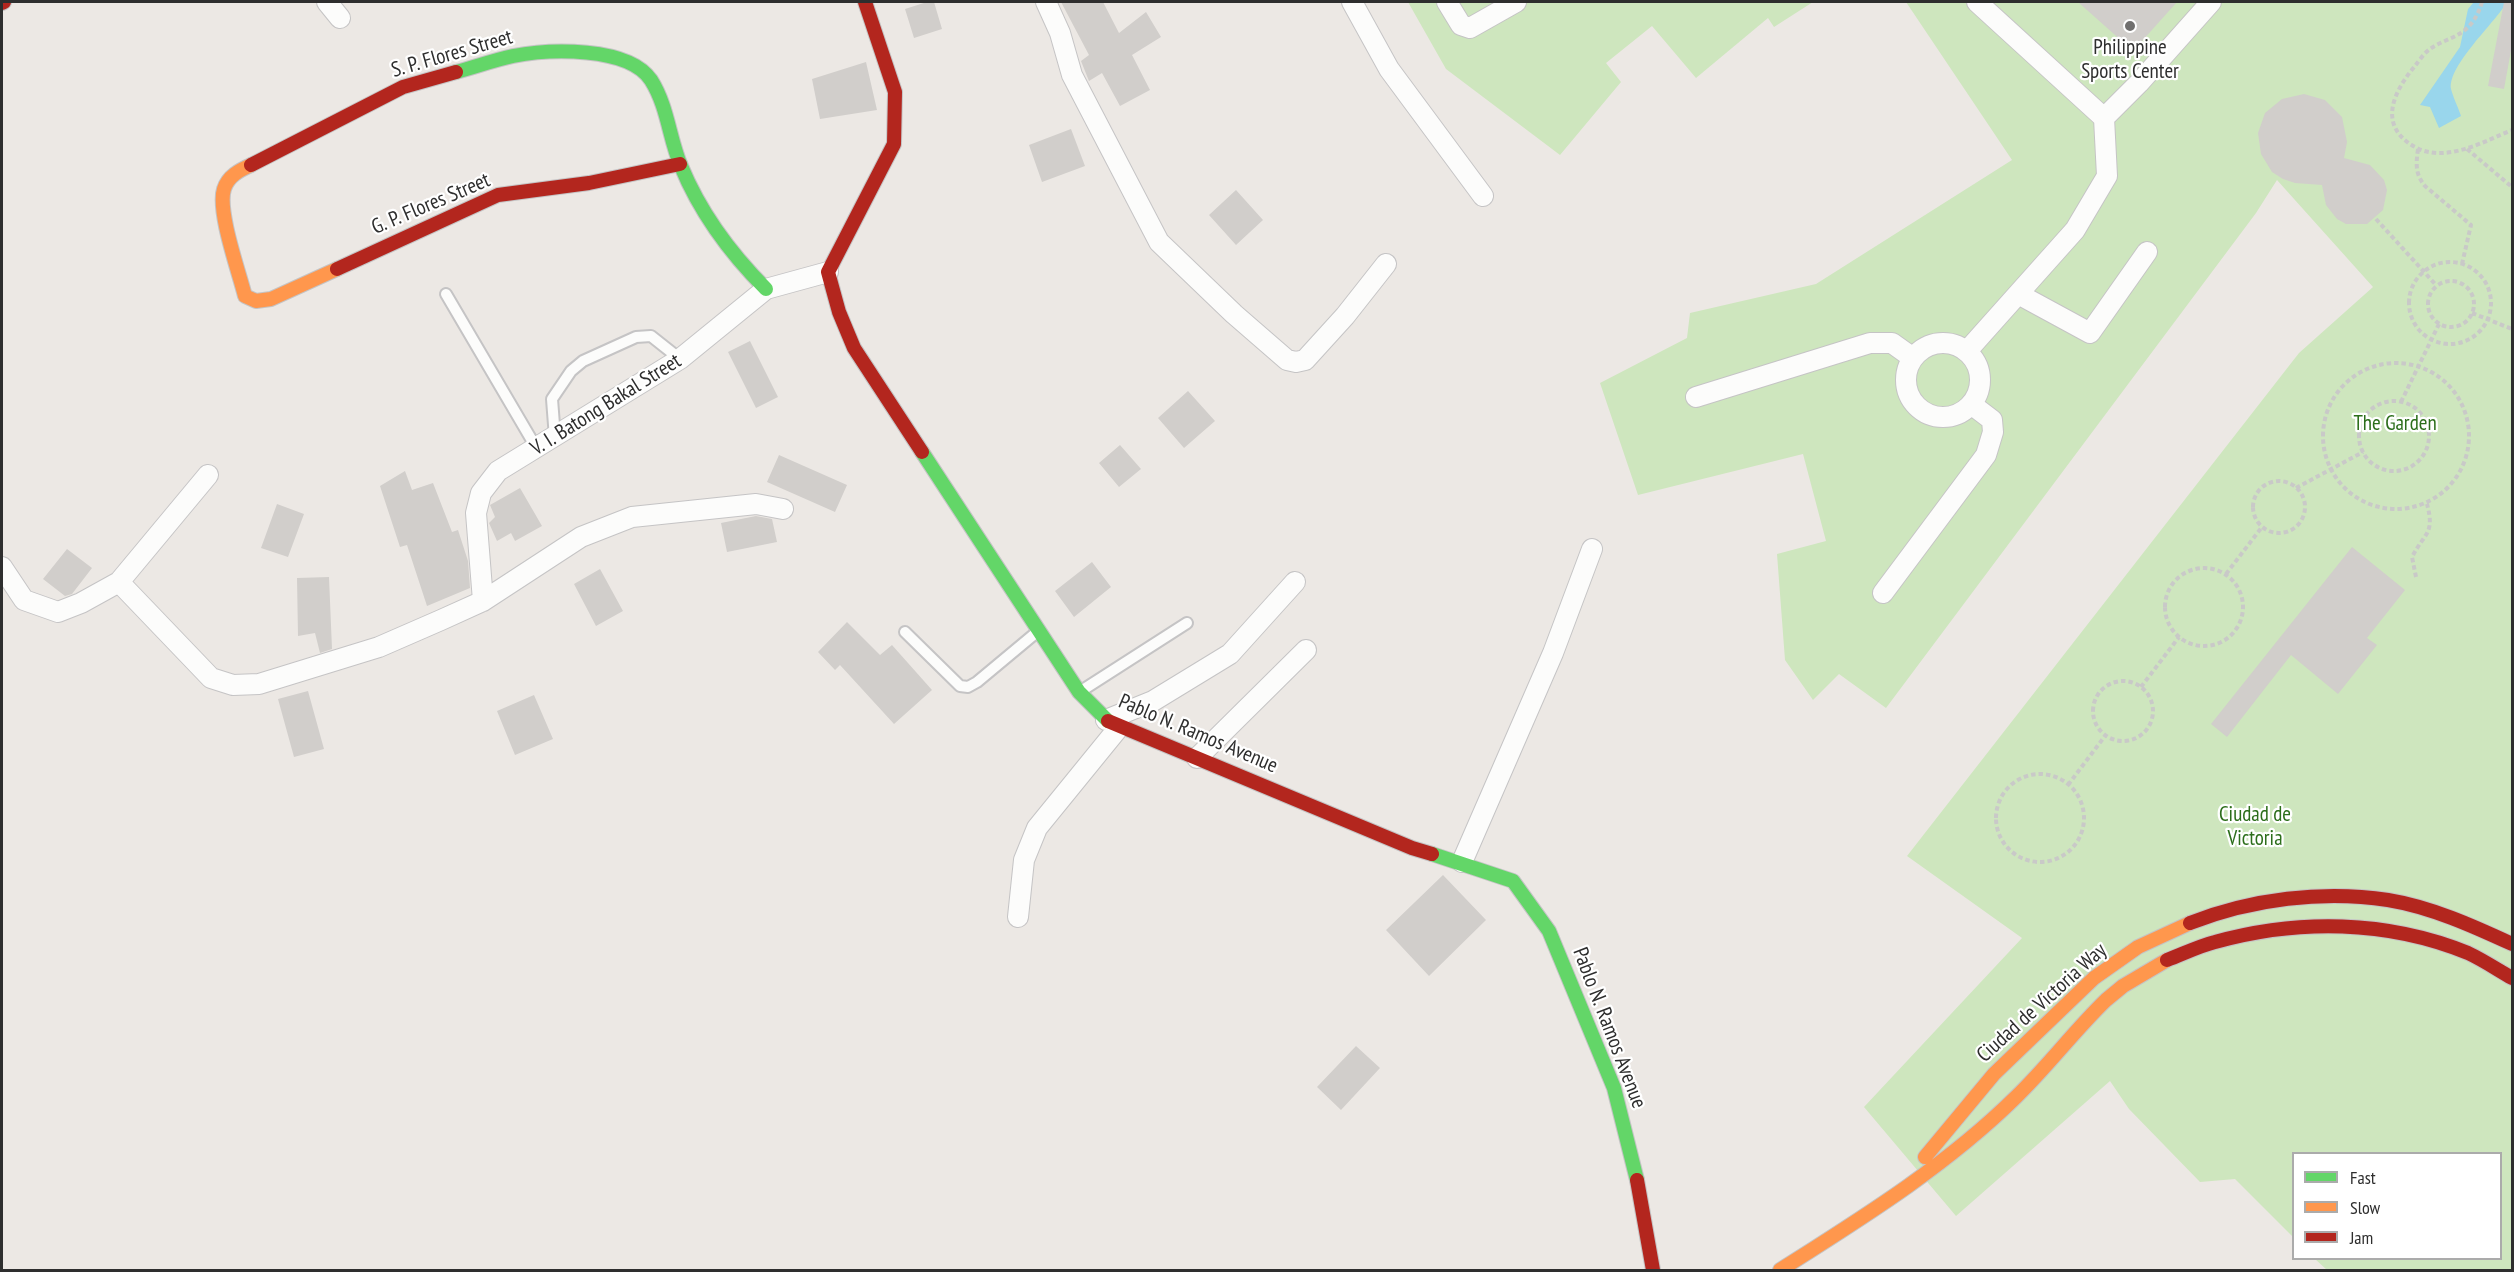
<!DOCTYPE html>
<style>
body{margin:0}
#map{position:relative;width:2514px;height:1272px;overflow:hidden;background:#ece8e4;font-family:"PT Sans Narrow",sans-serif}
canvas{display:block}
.frame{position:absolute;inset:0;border:3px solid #2e2e2e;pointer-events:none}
.legend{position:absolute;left:2292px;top:1152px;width:210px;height:108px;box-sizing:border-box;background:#fff;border:2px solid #ababab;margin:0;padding:8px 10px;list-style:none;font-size:18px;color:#2e2e2e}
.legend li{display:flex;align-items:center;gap:12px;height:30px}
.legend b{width:30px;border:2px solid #ababab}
</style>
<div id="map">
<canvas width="2514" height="1272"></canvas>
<div class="frame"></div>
<ul class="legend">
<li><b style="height:8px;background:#63d668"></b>Fast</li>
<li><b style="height:8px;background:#ff974d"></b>Slow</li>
<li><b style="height:8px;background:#b3261e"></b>Jam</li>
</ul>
</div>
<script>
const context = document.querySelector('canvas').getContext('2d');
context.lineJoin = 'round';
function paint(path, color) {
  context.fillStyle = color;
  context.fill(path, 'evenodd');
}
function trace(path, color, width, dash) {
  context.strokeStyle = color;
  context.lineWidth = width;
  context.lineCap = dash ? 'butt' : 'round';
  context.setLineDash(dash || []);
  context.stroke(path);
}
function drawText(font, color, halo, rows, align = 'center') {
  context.font = font + ' "PT Sans Narrow",sans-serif';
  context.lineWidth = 4.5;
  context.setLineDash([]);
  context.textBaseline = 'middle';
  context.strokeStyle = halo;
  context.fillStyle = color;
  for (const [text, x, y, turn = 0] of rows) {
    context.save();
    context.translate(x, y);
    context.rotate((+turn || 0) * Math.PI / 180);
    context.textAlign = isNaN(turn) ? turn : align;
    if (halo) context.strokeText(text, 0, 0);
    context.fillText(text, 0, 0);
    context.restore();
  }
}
paint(new Path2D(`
 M1408,2h405l-39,25 -6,-9 -72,60 -44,-52 -46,37 15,19 -61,73 -114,-86z
 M1906,2h606v1268h-185l-12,-11 185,-1v-104h-206l-1,83 -58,-58 -35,3 -71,-73 -19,-28 -154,135 -92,-109 158,-169 -115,-82 392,-503 74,-66 -96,-107 -21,33 -370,495 -47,-34 -26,26 -28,-40 -8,-106 49,-13 -23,-87 -165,41 -38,-112 87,-45 3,-25 126,-29 196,-124z`), '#cee6be');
paint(new Path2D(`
 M2474,2h33c-12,21 -59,63 -56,87 2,8 7,18 10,27l-22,12 -9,-21 -10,-2 40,-58 8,-38z`), '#99d6ec');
paint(new Path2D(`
 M927,2h7l8,27 -28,9 -9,-29z
 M1061,2h42l16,31 27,-21 15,25 -29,18 18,35 -30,16 -18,-33 -13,8 -8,-20 8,-6z
 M2078,2h99l-44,49z
 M2504,2h8v43l-8,44 -16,-3z
 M866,62l11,48 -57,9 -8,-40z
 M2304,94l21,6 17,17 5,25 -3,16 26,7 14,15 3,10 -4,20 -16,14h-21l-9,-5 -11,-14 -4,-20 -27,-2 -12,-4 -11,-7 -11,-18 -3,-21 7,-20 17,-14z
 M1071,129l14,37 -43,16 -13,-37z
 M1236,190l27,30 -27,25 -27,-30z
 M750,341l28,56 -22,11 -28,-56z
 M1188,391l27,30 -31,27 -26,-30z
 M1120,445l21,24 -22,18 -20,-24z
 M779,455l68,30 -12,27 -68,-30z
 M405,471l7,19 21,-7 19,49 6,-2 10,31 2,27 -43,18 -20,-61 -7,2 -20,-61z
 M520,488l22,38 -27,15 -4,-8 -14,8 -8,-18 6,-6 -5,-12z
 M277,504l27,10 -16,43 -27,-9z
 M756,516l16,3 5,23 -50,10 -6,-29z
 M2352,547l53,43 -38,48 10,7 -39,49 -47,-39 -64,82 -16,-13z
 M67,549l25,19 -20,26 -7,2 -22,-17z
 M1092,562l19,25 -37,30 -19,-26z
 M600,569l23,42 -27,15 -22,-42z
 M329,577l3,72 -12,4 -5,-20 -17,3 -1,-58z
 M847,622l33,33 12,-10 40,45 -38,34 -54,-59 -5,5 -17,-18z
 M308,691l16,58 -30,8 -16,-58z
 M534,695l19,44 -38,16 -18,-44z
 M1443,875l43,45 -57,56 -43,-46z
 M1356,1046l24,22 -39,42 -24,-23z`), '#d1cecb');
const lane = new Path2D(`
 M446,294l91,155
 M555,438l-3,-39 19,-28 12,-10 53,-24 15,-1 29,23
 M905,632l55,54 8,1 9,-5 60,-50
 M1081,691l106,-68`);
const street = new Path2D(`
 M327,2l13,16
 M1046,2l14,31 12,42 87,167 75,72 53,46 9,2 9,-2 40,-44 41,-52
 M1352,2l37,67 94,127
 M1447,2l14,23 9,3 46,-26
 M1977,2l127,116 35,-35 72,-81
 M2020,295l70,38 57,-81
 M1906 380a37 37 0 1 1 74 0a37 37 0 1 1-74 0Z
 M1967,351l108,-121 32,-54 -3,-58
 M1696,397l174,-54h22l21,15
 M2,567l22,33 34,12 23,-9 38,-21 89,-107
 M119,582l92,96 22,7 26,-1 120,-37 62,-27 42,-19 98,-64 51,-20 124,-13 27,5
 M1883,593l103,-138 7,-23 -1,-12 -21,-16
 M483,601l-7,-88 5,-20 17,-22 182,-112 86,-70 62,-17
 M1106,720l47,-19 77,-47 65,-72
 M1197,758l109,-108
 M1462,862l91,-209 39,-104
 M1018,917l6,-57 13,-32 83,-102`);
const fast = new Path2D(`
 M456,72c19,-5 38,-12 57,-16 36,-7 115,-10 138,24 17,27 18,58 30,86 19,46 50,88 85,123
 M922,452l157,240 29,29
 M1432,854l81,27 36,50 65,157 23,92`);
const slow = new Path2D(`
 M251,165c-11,5 -23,11 -27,24 -7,22 15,83 21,107l11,5 15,-2 66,-30
 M1925,1157l69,-83 100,-96 44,-31 52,-24
 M1780,1270c82,-52 166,-104 236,-173 32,-31 58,-66 90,-97l17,-14 44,-26`);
const jam = new Path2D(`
 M865,2l30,90 -1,52 -66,128 11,40 15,36 68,104
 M2,3l2,-1
 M251,165l152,-78 53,-15
 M337,269l161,-74 91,-12 91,-19
 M1108,721l304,127 20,6
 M2190,923c61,-24 133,-33 198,-23 43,7 85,26 124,44
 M2167,960c16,-6 32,-14 48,-18 83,-23 172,-22 253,11 15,7 30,17 44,25
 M1637,1180l16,90`);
trace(lane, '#c5c4c5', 14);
trace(street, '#c5c4c5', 22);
trace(fast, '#c5c4c5', 16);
trace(slow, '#c5c4c5', 16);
trace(jam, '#c5c4c5', 16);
trace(new Path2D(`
 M2482,2c-3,10 -7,19 -16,27 -10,9 -25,12 -36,20 -6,4 -11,12 -15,17 -22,26 -38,60 0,81 30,17 70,-6 97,-17
 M2418,149c-2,15 -3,25 7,37l46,39 -9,39
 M2467,149l45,38
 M2376,219l60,66
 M2409 303a41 41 0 1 1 82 0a41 41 0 1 1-82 0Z
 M2428 304a23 23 0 1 1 46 0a23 23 0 1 1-46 0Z
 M2472,313l40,16
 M2323 436a73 73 0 1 1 146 0a73 73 0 1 1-146 0Z
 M2359 436a35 35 0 1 1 70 0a35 35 0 1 1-70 0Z
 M2401,402l38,-78
 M2253 507a26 26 0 1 1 52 0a26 26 0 1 1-52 0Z
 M2296,488l67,-36
 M2165 607a39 39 0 1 1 78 0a39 39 0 1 1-78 0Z
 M2226,574l36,-47
 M2416,577l-4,-20c13,-25 23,-23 15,-53
 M2093 711a30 30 0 1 1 60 0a30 30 0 1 1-60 0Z
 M2141,687l38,-50
 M1996 818a44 44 0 1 1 88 0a44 44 0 1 1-88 0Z
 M2068,785l37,-49`), '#c9c9c8', 4, [4.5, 3]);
trace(lane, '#fcfcfb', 10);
trace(street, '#fcfcfb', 20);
trace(fast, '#63d668', 14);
trace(slow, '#ff974d', 14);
trace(jam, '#b3261e', 14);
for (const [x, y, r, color] of [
 [2130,26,6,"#706f6e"]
]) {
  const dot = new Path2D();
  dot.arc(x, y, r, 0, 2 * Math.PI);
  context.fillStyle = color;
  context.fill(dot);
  trace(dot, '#fff', 2);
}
drawText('21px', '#2e2e2e', '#fff', [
 ["Philippine",2130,48],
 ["Sports Center",2130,72]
]);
drawText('21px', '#2e2e2e', '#fff', [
 ["S. P. Flores Street",452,54,-16],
 ["G. P. Flores Street",431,204,-23],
 ["V. I. Batong Bakal Street",606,405,-32],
 ["Pablo N. Ramos Avenue",1198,734,23],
 ["Ciudad de Victoria Way",2042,1003,-42],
 ["Pablo N. Ramos Avenue",1609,1028,69]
]);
drawText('21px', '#2c6e1b', '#fff', [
 ["The Garden",2395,424],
 ["Ciudad de",2255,815],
 ["Victoria",2255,839]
]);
</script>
